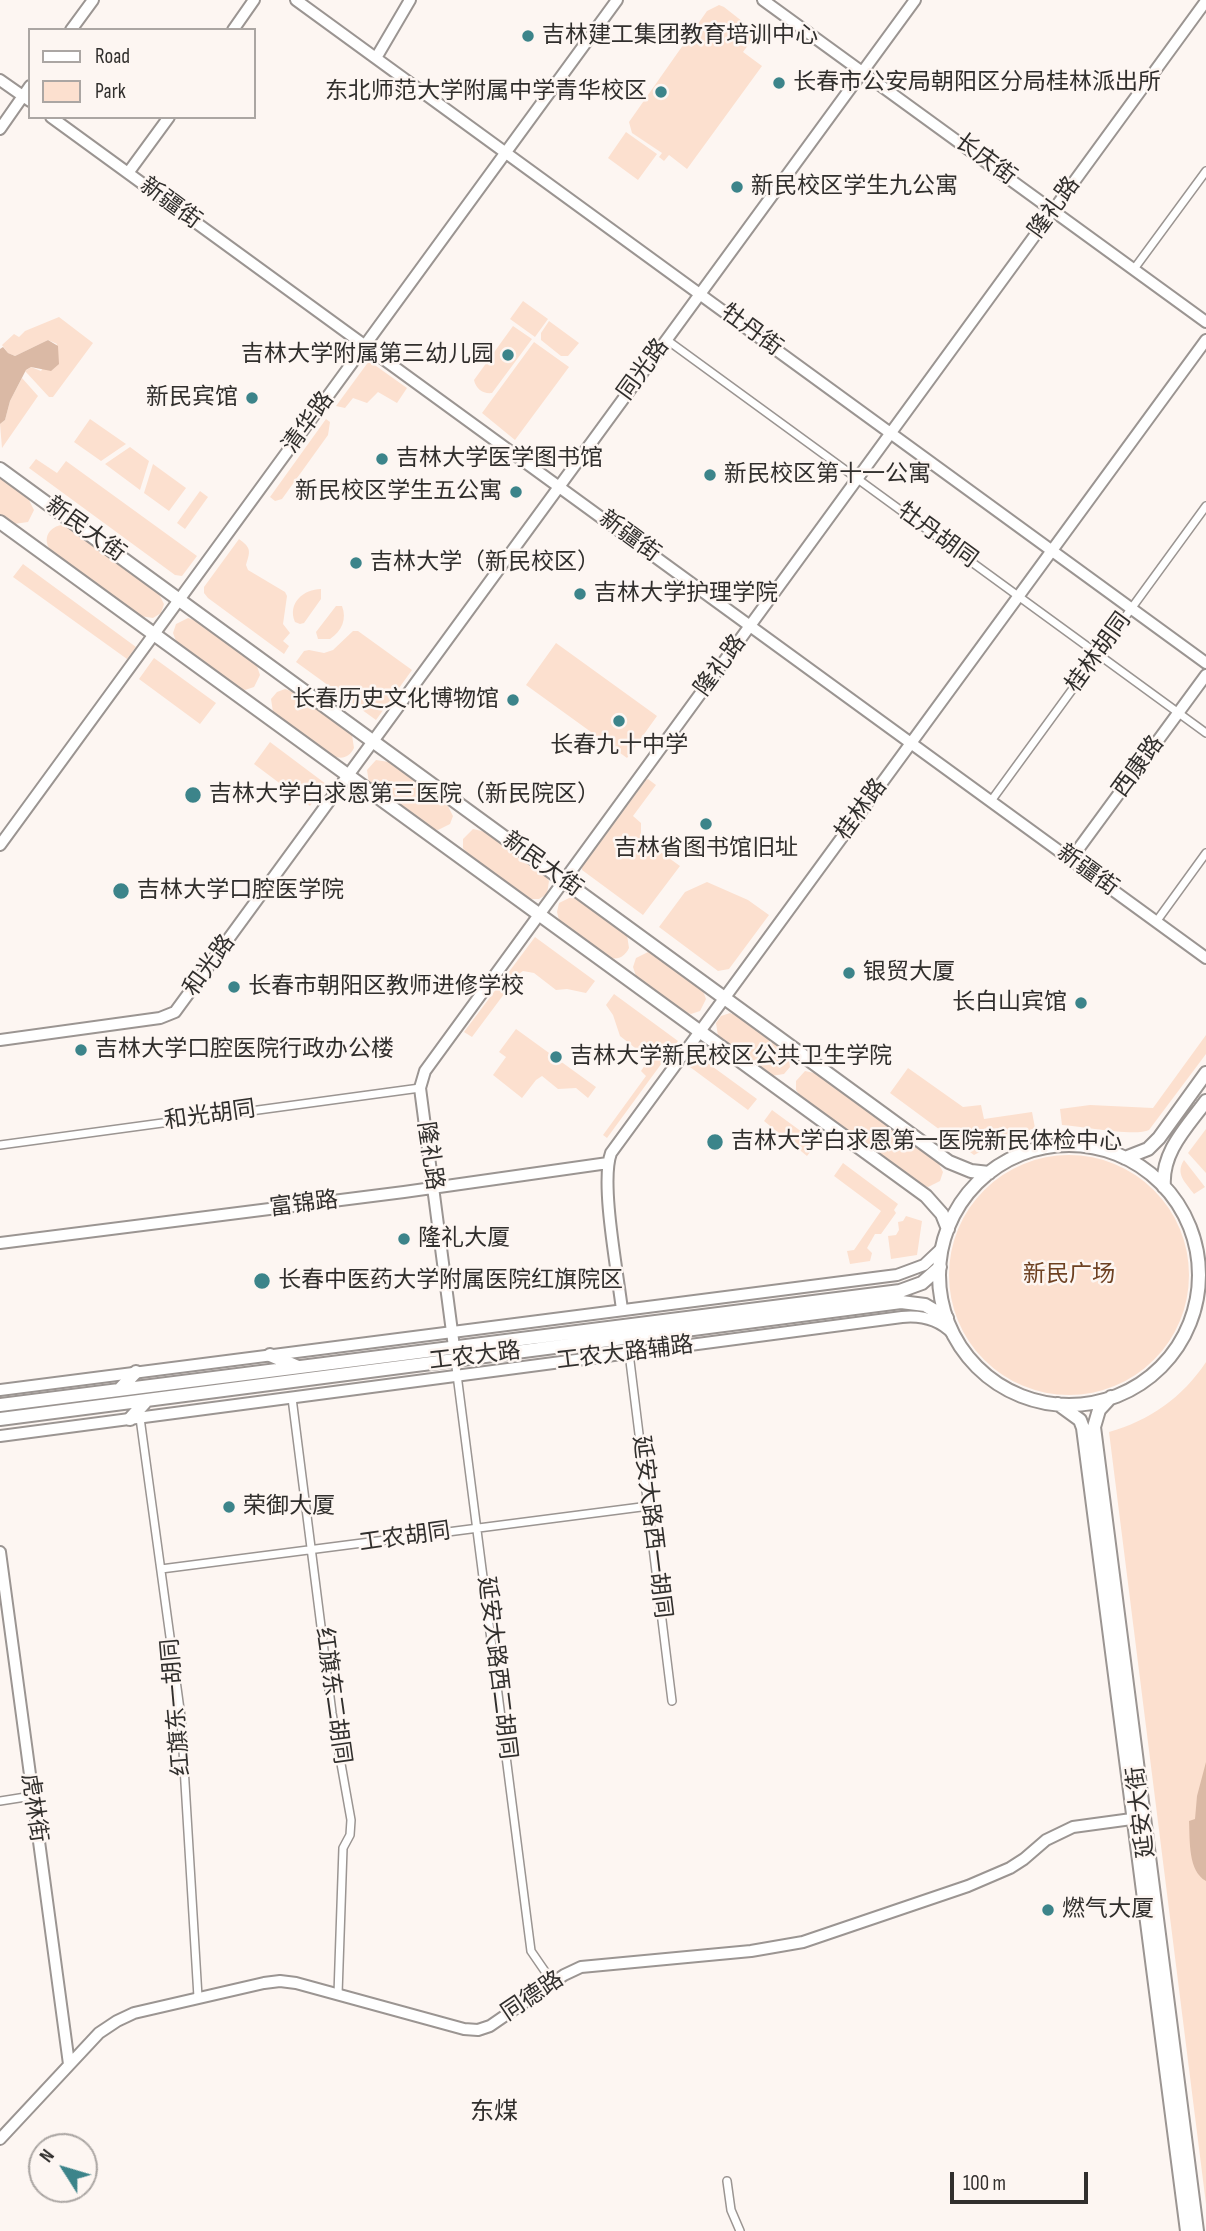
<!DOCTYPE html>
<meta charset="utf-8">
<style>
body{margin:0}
#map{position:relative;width:1206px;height:2231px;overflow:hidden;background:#fdf6f2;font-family:"Sofia Sans Condensed",sans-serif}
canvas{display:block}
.legend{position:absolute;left:28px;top:28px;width:228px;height:91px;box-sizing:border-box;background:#fdf6f2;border:2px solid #aba6a3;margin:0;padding:9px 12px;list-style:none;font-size:21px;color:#312f2d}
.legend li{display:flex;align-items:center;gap:14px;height:35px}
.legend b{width:35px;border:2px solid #aba6a3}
.north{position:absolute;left:28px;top:2133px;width:70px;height:70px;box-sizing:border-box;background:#fdf6f2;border:2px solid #aba6a3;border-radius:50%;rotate:307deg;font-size:19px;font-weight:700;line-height:28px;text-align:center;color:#312f2d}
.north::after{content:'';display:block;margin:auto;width:24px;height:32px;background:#3c848a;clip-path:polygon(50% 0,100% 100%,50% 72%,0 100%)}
.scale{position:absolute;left:950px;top:2172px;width:138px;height:32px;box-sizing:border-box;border:4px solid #312f2d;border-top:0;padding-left:9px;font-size:21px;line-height:24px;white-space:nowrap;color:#312f2d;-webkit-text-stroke:5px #fdf6f2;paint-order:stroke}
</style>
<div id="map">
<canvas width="1206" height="2231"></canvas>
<ul class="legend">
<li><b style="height:9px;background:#fff"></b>Road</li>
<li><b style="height:19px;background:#fce0cf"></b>Park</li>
</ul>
<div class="north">N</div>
<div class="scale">100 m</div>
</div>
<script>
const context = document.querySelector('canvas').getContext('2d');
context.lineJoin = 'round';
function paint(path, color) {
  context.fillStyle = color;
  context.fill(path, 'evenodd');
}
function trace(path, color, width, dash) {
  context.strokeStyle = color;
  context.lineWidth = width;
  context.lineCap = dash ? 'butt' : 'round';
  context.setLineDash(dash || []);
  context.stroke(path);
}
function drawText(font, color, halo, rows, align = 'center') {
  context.font = font + ' "Sofia Sans Condensed","Noto Sans SC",sans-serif';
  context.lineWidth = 5;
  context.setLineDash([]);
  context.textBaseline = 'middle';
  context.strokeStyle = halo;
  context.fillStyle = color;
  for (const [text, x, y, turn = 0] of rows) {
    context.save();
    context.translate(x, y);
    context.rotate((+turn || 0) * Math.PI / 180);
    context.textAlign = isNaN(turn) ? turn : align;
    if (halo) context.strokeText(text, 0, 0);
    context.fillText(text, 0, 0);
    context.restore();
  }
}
paint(new Path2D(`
 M719,5l5,2 28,22 3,-3 5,3 -17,23 19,14 -75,103 -18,-14 -5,6 -5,-4 3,-4 -30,-20 -3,-11 78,-111z
 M626,132l31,22 -19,26 -30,-22z
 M523,301l25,18 -13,18 -25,-18z
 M59,317l34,26 -40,54h-4l-24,-26 6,-4 10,4 16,-27 -9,-4 -33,16 -7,-3 -6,-8 12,-11 5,3 6,-6z
 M549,321l30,22 -11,13h-7l-20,-16v-7z
 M513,326l19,13 -40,54c-9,1 -16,-4 -18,-13z
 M534,342l35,25 -54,73 -33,-27z
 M369,361l38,27 -10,15 -19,-11 -11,11 -14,-5 -8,10 -9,-2z
 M22,378l16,18 -36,52 -2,-24 5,-4 5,-19z
 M90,419l36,25 -25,17 -27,-19z
 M326,419l4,3 -2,13 -46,64 -7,2 -5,-4z
 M130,447l19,14 -9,29 -35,-26z
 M36,459l21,14 9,-12 131,95 -15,20 -7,-1 -146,-107z
 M153,464l33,24 -17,23 -25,-18z
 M0,478l28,20 6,12 -6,12 -14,2 -14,-10z
 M200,491l8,6 -23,32 -8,-6z
 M61,525l9,3 88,64 6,12 -3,9 -8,5 -13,-2 -88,-64c-10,-11 -5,-24 9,-27z
 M239,539c13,9 11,13 7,26l2,5 37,22 2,4 -4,28 7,9 -7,8 6,5 -5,8 -76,-56 -4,-5v-6z
 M23,564l113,83 -9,12 -114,-82z
 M321,589v10l-17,24 -4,1 -5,-2c-8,-19 9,-33 26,-33z
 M336,606h6c5,13 0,25 -12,33h-12l-2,-7z
 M188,618l9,3 60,45 3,9 -6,12 -9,3 -9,-3 -60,-46 -3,-8 3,-9z
 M353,631h5l54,39 -36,50 -80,-58 8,-11 5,-1 15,3 9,-3z
 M556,643l101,73 -30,42 -101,-73z
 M154,658l62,45 -16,21 -61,-45z
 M285,689l9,3 58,43 2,13c-5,10 -13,12 -23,7l-58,-43 -2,-13 6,-7z
 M270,742l56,42 -16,22 -56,-42z
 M376,760l13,2 58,42 6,12 -3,8 -12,6 -9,-2 -60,-45 -2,-13z
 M648,779l8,6 -23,31 8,7v15l39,28 -37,49 -61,-45v-3l64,-87z
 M473,829l13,3 57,41 6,8 -2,13 -8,5h-9l-61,-44 -6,-7v-9z
 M707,882l41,18 21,15 -40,54 -11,2 -59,-44 26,-35z
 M571,897l9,3 47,35 2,13c-5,10 -13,13 -23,8l-47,-36 -2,-8 2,-9z
 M535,937l60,44 -9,12 -19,-4 -11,1 -22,-17 -11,-2 -9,6 2,1 -44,59 -8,-5z
 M648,952l8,3 47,36 3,8 -6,12 -9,3 -9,-3 -46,-35 -3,-9 3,-9z
 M614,994l64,47 -71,97 -4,-3 43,-59 -5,-5 8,-12 -29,-23 -7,-21 -7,-10z
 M730,1013l8,3 50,37 2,14 -6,7 -13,2 -53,-40 -2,-13 5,-7z
 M516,1029l80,58 -8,11 -12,-10 -18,1 -16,-13 -6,4 -14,18 -29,-23 13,-18 -7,-5z
 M1206,1035v19l-57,76c-14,7 -68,-4 -87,-5l-2,-16 30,-4 63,3z
 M698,1056l59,43 -9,11 -58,-43z
 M908,1068l55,39 18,-2 3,14 48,-7 3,16 -29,10 -32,17 -84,-62z
 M805,1071l14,3 118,86 6,12 -3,9 -12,6 -8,-3 -119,-87 -5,-7v-9z
 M772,1110l45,33 -10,13 -43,-35z
 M1206,1129v44l-18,-20z
 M949 1275a120 120 0 1 1 240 0a120 120 0 1 1-240 0Z
 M1184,1160l21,27 -11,7c-9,-12 -19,-20 -10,-34z
 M843,1163l55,41 -4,6 2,3 -15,21h-6l-8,14 5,5 -2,8 -20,3 -3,-13 7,-1 27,-39 -47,-35z
 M906,1216l16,5 -5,34 -26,4 -3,-23 8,-1 3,-5 -1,-8 5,-1z
 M1206,1362v842l-97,-772c40,-11 74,-35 97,-70z`), '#fce0cf');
paint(new Path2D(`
 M48,340l10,6 1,18 -8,7 -20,-4 -5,3 -16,31 -5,19 -5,4v-75l3,-2 5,6 7,3z
 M1206,1762v119c-18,-10 -16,-40 -17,-60l6,-2 2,-23z`), '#dab9a5');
const street = new Path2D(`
 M1134,269l72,-98
 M667,340l539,393
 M991,801l215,-295
 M1156,922l50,-69
 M0,1145l420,-57
 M629,1353l43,348
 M455,1359l76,592 22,32
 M292,1398l40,315 19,107 -1,15 -7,13 -5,146
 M140,1418l41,299 17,280
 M161,1569l488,-63
 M0,1801l32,-5
 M727,2181l4,29 9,21`);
const secondary = new Path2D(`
 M296,0l910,663
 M763,0l443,322
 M71,30l22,-30
 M233,30l21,-30
 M376,58l34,-58
 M0,80l30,21
 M51,117l1155,841
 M0,129l30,-43
 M128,173l41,-56
 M0,845l617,-845
 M1071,859l135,-184
 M0,1040l160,-22 15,-6 740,-1012
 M0,1243l404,-51 204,-29
 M622,1310c-4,-36 -22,-127 -11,-157l595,-813
 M454,1347l-34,-259 5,-17 781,-1070
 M0,1390l897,-115 27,-10 18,-17
 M0,1436l902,-119c20,-2 37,2 51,17
 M0,1552l69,512
 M0,2139l99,-106 18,-12 17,-8 130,-30 16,-2 16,2 168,46 14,1 12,-4 74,-51 17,-8 170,-16 52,-9 165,-56 42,-18 14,-9 22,-19 27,-13 66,-9`);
const primary = new Path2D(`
 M0,469l949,693 22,9 18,2
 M0,522l926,674 16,18 6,15
 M939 1275a130 130 0 1 1 260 0a130 130 0 1 1-260 0Z
 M1125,1158l23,-9 11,-11 47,-65
 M1164,1187c-3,-35 23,-60 42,-86
 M270,1355l28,12
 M119,1390l17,-18
 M1111,1397l-12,13 -5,17 103,804
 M1058,1404l22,16 3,8 104,803
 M0,1405l900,-114 22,-8 18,-16
 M0,1419l901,-117 24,3 22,13
 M130,1419l17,-19`);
trace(street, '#9b9592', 10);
trace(secondary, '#9b9592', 14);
trace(primary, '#9b9592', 16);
trace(street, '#fff', 7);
trace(secondary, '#fff', 10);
trace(primary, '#fff', 12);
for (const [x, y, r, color] of [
 [528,36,7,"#3c848a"],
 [779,83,7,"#3c848a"],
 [661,92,7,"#3c848a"],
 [737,187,7,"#3c848a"],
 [508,355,7,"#3c848a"],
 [252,398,7,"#3c848a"],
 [382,459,7,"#3c848a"],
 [710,475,7,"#3c848a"],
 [516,492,7,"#3c848a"],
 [356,563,7,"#3c848a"],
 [580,594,7,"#3c848a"],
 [513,700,7,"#3c848a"],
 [619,721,7,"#3c848a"],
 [193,795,9,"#3c848a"],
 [706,824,7,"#3c848a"],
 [121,891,9,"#3c848a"],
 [849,973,7,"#3c848a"],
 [234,987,7,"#3c848a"],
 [1081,1003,7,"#3c848a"],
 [81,1050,7,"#3c848a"],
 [556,1057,7,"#3c848a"],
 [715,1142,9,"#3c848a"],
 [404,1239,7,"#3c848a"],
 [262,1281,9,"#3c848a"],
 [229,1507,7,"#3c848a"],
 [1048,1910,7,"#3c848a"]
]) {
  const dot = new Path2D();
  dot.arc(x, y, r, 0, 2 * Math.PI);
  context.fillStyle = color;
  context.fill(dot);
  trace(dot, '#fdf6f2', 2.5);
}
drawText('23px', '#312f2d', '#fdf6f2', [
 ["吉林建工集团教育培训中心",542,36],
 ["长春市公安局朝阳区分局桂林派出所",793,83],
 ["东北师范大学附属中学青华校区",647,92,"right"],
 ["新民校区学生九公寓",751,187],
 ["吉林大学附属第三幼儿园",494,355,"right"],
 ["新民宾馆",238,398,"right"],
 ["吉林大学医学图书馆",396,459],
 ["新民校区第十一公寓",724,475],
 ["新民校区学生五公寓",502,492,"right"],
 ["吉林大学（新民校区）",370,563],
 ["吉林大学护理学院",594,594],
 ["长春历史文化博物馆",499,700,"right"],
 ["长春九十中学",619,746,"center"],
 ["吉林大学白求恩第三医院（新民院区）",209,795],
 ["吉林省图书馆旧址",706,849,"center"],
 ["吉林大学口腔医学院",137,891],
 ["银贸大厦",863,973],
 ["长春市朝阳区教师进修学校",248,987],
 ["长白山宾馆",1067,1003,"right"],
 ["吉林大学口腔医院行政办公楼",95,1050],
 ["吉林大学新民校区公共卫生学院",570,1057],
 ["吉林大学白求恩第一医院新民体检中心",731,1142],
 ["隆礼大厦",418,1239],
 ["长春中医药大学附属医院红旗院区",278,1281],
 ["荣御大厦",243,1507],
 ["燃气大厦",1062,1910]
], 'left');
drawText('23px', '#312f2d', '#fdf6f2', [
 ["长庆街",985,160,36],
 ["新疆街",170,204,36],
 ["隆礼路",1055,208,-54],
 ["牡丹街",751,331,36],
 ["同光路",644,370,-54],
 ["清华路",309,423,-54],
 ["新民大街",85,530,36],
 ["牡丹胡同",937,536,36],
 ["新疆街",629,537,36],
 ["桂林胡同",1099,653,-54],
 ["隆礼路",721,666,-54],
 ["西康路",1139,767,-54],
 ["桂林路",862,810,-54],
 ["新民大街",542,865,36],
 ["新疆街",1087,871,36],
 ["和光路",210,966,-54],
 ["和光胡同",210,1116,-8],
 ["隆礼路",429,1156,82],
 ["富锦路",304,1205,-7],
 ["工农大路辅路",625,1354,-7],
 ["工农大路",475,1357,-7],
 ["延安大路西一胡同",651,1527,83],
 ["工农胡同",405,1538,-8],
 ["延安大路西二胡同",496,1668,83],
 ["红旗东二胡同",332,1696,82],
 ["红旗东一胡同",177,1707,-95],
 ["虎林街",33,1808,82],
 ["延安大街",1142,1812,-97],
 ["同德路",533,1997,-34]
]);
drawText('23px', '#6e4122', '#fdf6f2', [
 ["新民广场",1069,1275]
]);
drawText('24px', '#312f2d', '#fdf6f2', [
 ["东煤",494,2113]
]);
</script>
